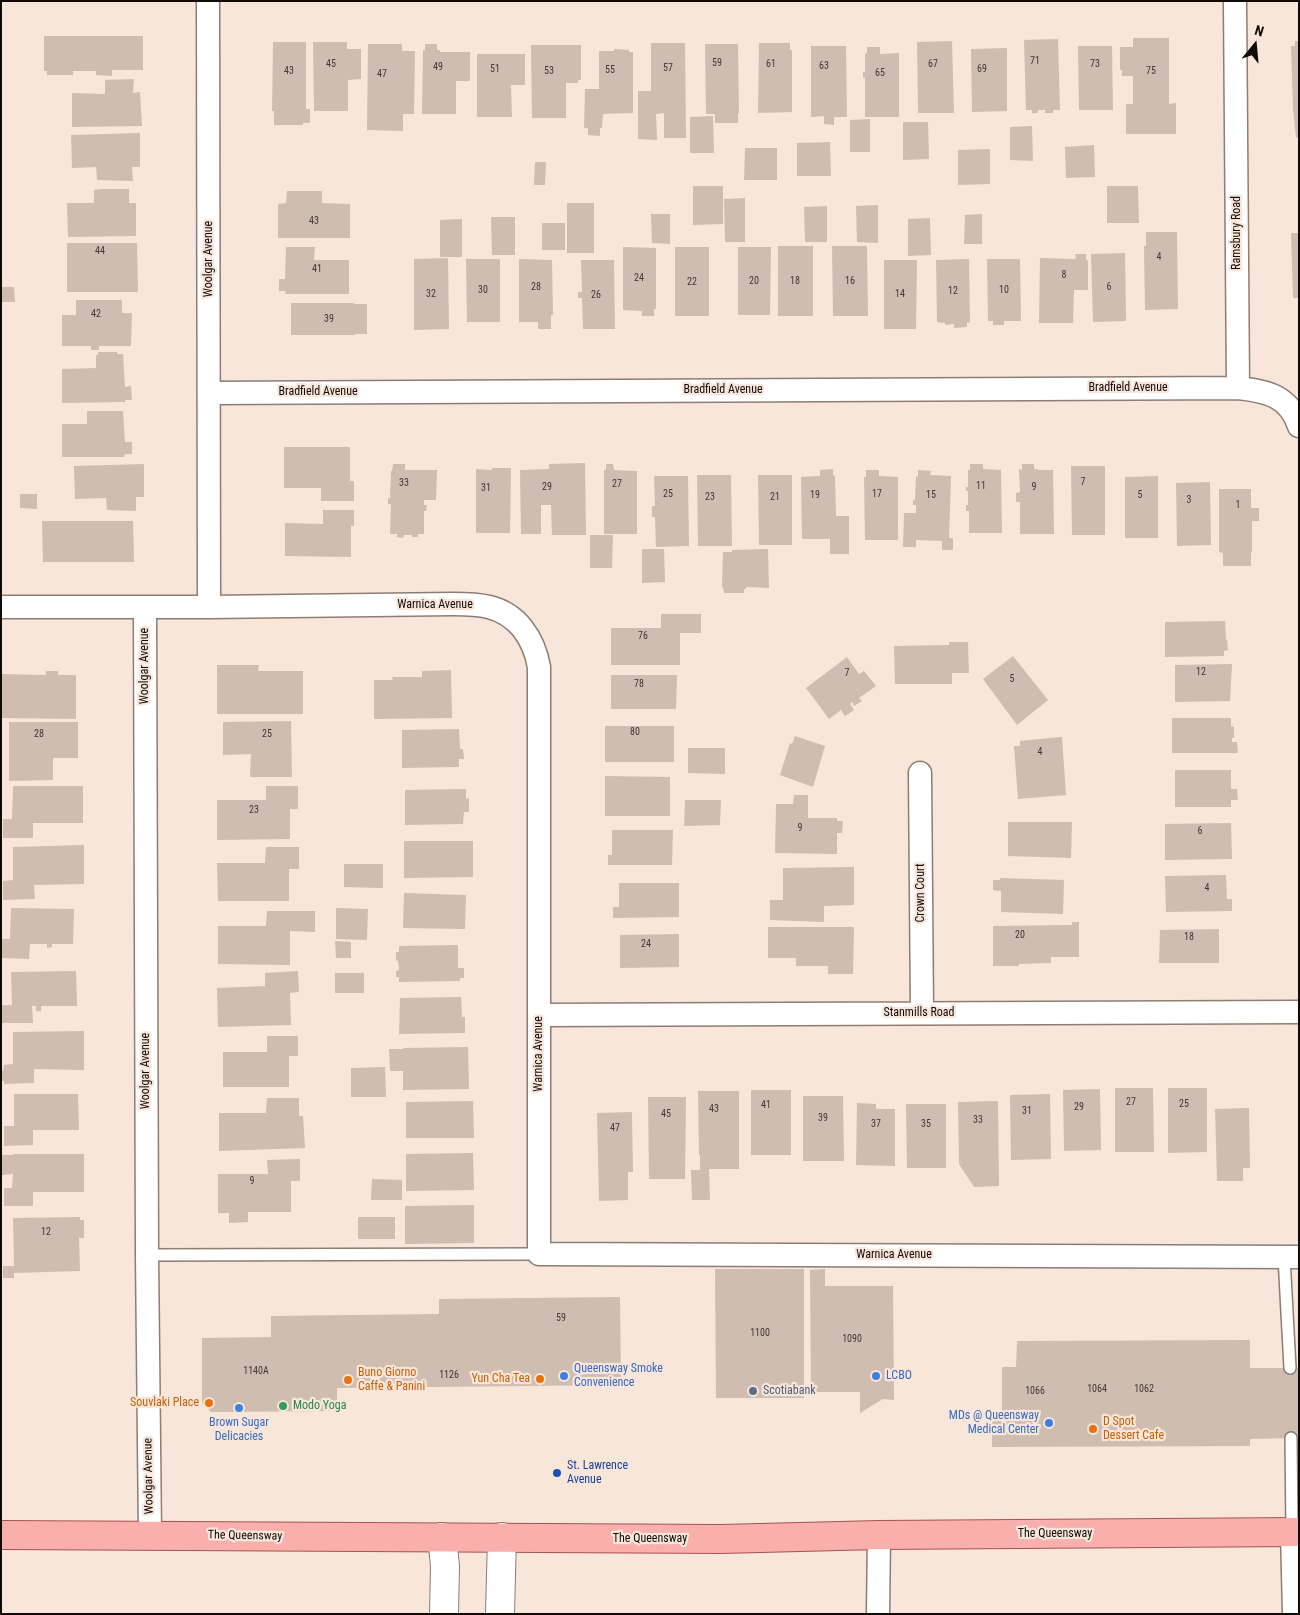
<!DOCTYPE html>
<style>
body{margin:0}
#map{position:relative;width:1300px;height:1615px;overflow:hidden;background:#f8e6da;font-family:"Roboto Condensed",sans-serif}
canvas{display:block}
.frame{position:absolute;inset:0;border:2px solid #100a07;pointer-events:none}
.north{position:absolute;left:1230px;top:20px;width:50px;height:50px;-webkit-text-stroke:4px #f8e6da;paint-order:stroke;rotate:17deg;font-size:14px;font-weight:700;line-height:20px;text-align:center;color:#100a07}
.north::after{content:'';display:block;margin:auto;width:18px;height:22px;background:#100a07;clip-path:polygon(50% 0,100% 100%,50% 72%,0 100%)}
</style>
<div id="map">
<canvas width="1300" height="1615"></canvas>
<div class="frame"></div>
<div class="north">N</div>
</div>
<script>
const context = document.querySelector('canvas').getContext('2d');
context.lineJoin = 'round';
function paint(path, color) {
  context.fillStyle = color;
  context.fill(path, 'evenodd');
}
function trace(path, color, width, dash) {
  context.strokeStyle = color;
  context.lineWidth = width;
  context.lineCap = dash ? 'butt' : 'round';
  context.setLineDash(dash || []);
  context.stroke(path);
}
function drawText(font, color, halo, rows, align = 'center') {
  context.font = font + ' "Roboto Condensed",sans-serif';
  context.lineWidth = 4.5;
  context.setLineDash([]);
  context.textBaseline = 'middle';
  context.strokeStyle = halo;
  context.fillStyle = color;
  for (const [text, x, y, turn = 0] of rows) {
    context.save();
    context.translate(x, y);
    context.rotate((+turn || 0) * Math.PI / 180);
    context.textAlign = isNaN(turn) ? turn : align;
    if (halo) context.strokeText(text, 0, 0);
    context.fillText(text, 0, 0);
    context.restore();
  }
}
paint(new Path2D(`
 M44,36h99v34h-31v6l-16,-1v-4h-23v4h-26v-4h-3z
 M1133,38h36v66l7,-1v31h-50v-30h7v-28h-11v-6h-2v-23h13z
 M1058,39l2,71h-7v3h-8v-3h-7v3h-6v-3h-6l-2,-70z
 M952,41l2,72h-36l-1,-71z
 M1295,41h4v96l-3,1 -3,-29 -2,-63h4z
 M273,42h33v67h4v14h-7v2h-29v-14h-2z
 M313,42h34v7h14v30l-13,1v31h-34z
 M651,43h34l1,95h-22v-25l-8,1 1,26 -19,-1v-48h13z
 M759,43h31v7h2v62l-34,1z
 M368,44h34v7h13l-1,63h-11v17l-36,-1z
 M425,44h12v6h3v2h30v29h-14v33h-34l1,-64h2z
 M705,44h33l1,69h-1v10h-23v-9h-9z
 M531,45h50v35h-3v3h-12v35h-34z
 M811,46h35l1,71h-13v8l-10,-1v-8l-13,1z
 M1078,46h34l1,64h-34z
 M867,47h13v7l19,-1v64h-34v-39h-2v-6h2v-18l2,-1z
 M1007,48v63l-35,1 -1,-63z
 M614,49l15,1v2h4v61l-30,1 -1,14h-2v8l-12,-1v-7h-4l1,-39h14v-38h15z
 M477,54h48v31h-14l1,32h-35z
 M134,79l-1,14 7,-1 2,34 -70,1v-34l33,1v-14z
 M713,116l1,37h-24v-36z
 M870,119v33h-20v-32z
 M903,122h25l1,37 -26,1z
 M1032,126l1,35 -23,-1v-33z
 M140,133v34h-8l1,14 -36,-1 -1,-13 -24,1 -1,-33z
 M830,142l1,34h-34v-33z
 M1094,145l1,32 -29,1 -1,-31z
 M745,148h32v32h-33z
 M990,149v35l-32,1v-35z
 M535,162h11l-1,23h-11z
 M693,186h30v38l-30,1z
 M1107,186h31l1,37h-32z
 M101,189h28v14h7v33l-68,1 -1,-34h27v-13z
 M287,191h35v12l28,1v34h-72v-34l8,-1z
 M745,198v44h-20l-1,-43z
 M567,203h27v50h-27z
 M878,205v38l-21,-1 -1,-36z
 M827,206v36h-22l-1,-35z
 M651,214h19v30l-18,-1z
 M982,214v30h-18l1,-29z
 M491,217h24v38h-23z
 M930,218l1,37 -23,1v-37z
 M462,219v38h-22v-37z
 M542,223h23v27h-23z
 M1146,232h31l1,77 -33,1 -1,-64h2z
 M1291,233h8v65h-6z
 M67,243h70l1,49h-71z
 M778,246h35v70h-35z
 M832,246h35l1,70h-35z
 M286,247h29l-1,13h35v34h-64l1,-3h-7v-12h6z
 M623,247l33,1v61h-2v7h-12v-5l-19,-1z
 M675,247h34v69h-34z
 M738,247h33l-1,68h-32z
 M1125,253l1,68 -33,1 -2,-68z
 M1075,254h11v6h2v30h-14l-1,33h-34l1,-65 36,1z
 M448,258l1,71 -35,1v-71z
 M466,259h34v63h-33z
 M519,259l33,1 1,55h-2v14h-13v-7h-19z
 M969,259l1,64 -3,-1v5l-13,1v-4l-9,1v-2l-8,-1 -1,-62z
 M987,259h33l1,62h-17v4h-11v-4h-5z
 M581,260h33l1,69h-32l-1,-31h-4v-6h4z
 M884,260h33l-1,69h-32z
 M1,287h13l1,15h-14z
 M76,300h46v13h10l-1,33h-32v4h-8v-4h-29v-31h14z
 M291,303h63v1h13v30h-12v1h-64z
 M98,352h19v2h6l2,33 6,-1 1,14h-7v2l-63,1v-34l34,-1v-13h2z
 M87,411h36l2,31h7v12h-7l-1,3h-62v-33h25z
 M284,447h66v34h4v20h-33v-13h-37z
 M585,463l1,72h-34l-1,-30h-10v29h-20l-1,-64 29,-1v-5z
 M144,464v33h-8v14l-29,-1 -1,-12 -31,1 -1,-33z
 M393,464h12v6h32l-1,30h-12v5h3l-1,6h-2v23h-6v3h-6v-2h-8l-1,3 -6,-1v-3h-7l1,-30h-3v-6h2l1,-27h1z
 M606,464h7l1,6 23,1v63h-33v-64h2z
 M970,464h13v5l18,1 1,63h-33v-22h-3v-6h2v-14h-2v-4h2v-17h2z
 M1022,464h12v5h4l-1,1h16l1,64h-34v-32h-4v-9l4,-1 -1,-23 3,1z
 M1071,466h34v69h-33z
 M492,468h19l-1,65h-34v-64l16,1z
 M833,469v6l2,1 1,40h13v38h-19v-15h-28l-1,-62 19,-1v-6z
 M866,470h13v6l19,1v63h-33l-1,-63h2z
 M918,470l13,1 -1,4 21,1 -2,62h4v12h-11v-9l-26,-1v7h-13l1,-34h12v-8h-3v-5h2l1,-24 2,1z
 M697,475h34l1,71h-34z
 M758,475h34v70h-33z
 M654,476h34l1,70 -33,1 -1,-30h-3v-11h3z
 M1158,476v62h-33v-61z
 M1210,482l1,63 -34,1 -1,-63z
 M1219,489h32v19h8v13h-7v31h-1v14h-28v-13l-4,-1z
 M20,494h17v15l-17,-1z
 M323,510h31v16h-3v31l-66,-1v-33l38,1z
 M42,521h91l1,41h-91z
 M590,535h23l-1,33h-22z
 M642,549h22l1,33 -23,1z
 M768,549l1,39 -23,-1v2h-2v4h-20l-1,-6h-1l1,-35h9v-2z
 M661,614h40v19h-21v32h-69v-37h50z
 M1225,621l1,19 1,-1 1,11 -4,1v5l-59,1v-35z
 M949,642h19l1,31h-17v11h-57l-1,-38 55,-1z
 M1013,656l35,44 -31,25 -34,-46z
 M847,657l12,17 5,-3 12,15 -17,12 3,3 -8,5 -2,-4 -2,2 4,6 -9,6 -4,-6 -12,9 -23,-31z
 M1232,664l-2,37 -55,1v-37z
 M217,665h42l-1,6h45v43h-86z
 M451,670l1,48 -78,1v-39h19l-1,-3h30v-6z
 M46,671h12v4h18v44l-75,-1v-44l45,1z
 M611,675h66l-1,34h-65z
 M1172,718h59v8l3,1v11h-2v4h5l1,11h-66z
 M291,721l1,56h-42l1,-23 -28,1v-33z
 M9,722h69v36h-25v22l-44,1z
 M605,726h69v36h-69z
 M459,729l1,20h3l1,10h-5v8l-57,1v-38z
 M795,736l30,10 -12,41 -33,-12 10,-32 2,1z
 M1060,737h2l4,58 -48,4 -4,-53h6v-5z
 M688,748h37v26l-37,-1z
 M1175,770h56v19h6l1,11h-7v7h-56z
 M605,776l65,1v39h-65z
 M13,786h70v37h-50v15h-30v-19h9z
 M266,786h32v23h-8v30l-73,1v-40h49z
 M466,789v10l3,-1v14h-5l-1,12 -58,1v-35z
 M794,795h14v23h29v3h6l-1,12h-5v21l-62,-1 1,-49h17z
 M685,800h36l-1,25 -36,1z
 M1008,822h64l-1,36 -63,-2z
 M1231,823l1,36 -67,1v-36z
 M612,830h61l-1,35h-64v-10h4z
 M404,841h69v36l-69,1z
 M84,845v39l-50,1 1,14 -32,1v-19l10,-1v-33z
 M266,847h33v22h-10v32h-71l-1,-38h48z
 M344,864h39v24l-39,-1z
 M854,867v38l-30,1v16l-54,-2v-20h13v-32z
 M1226,875l1,24h5v12l-66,1 -1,-36z
 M1000,878l64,2 -1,34 -62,-2v-21l-8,-1v-10h7z
 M619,883h60v34l-66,1v-11h6z
 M404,893l62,2 -1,34 -62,-1z
 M11,908l63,1 -1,35h-21v3l-5,1v-4h-17l-1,15 -28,-1v-19h9z
 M336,908l32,1 -1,31 -31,-1z
 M267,911h48v21l-25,-1v34l-72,-1v-38h48z
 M1072,922h7v35h-28v6l-32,1v2h-26v-40l79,-1z
 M768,927h86l-1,47h-25v-8h-32v-8h-28z
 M1219,929v34h-60l1,-33z
 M679,934v33l-59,1v-33z
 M335,941l16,1v16h-15z
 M458,945v23h6v10h-4v3l-61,1v-5h-3v-6l3,-1 -1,-10 -2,1v-9h3v-6z
 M76,971l1,35h-36v5h-5v-5h-4l1,17h-32v-18h11l-1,-33z
 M298,971l1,21 -9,1 1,32 -73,2 -1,-39 48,-2v-13z
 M335,973h29v20h-29z
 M461,997l1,20h3v16l-66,1 1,-36z
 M84,1031v39l-50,-1v14l-30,1v-3h-3v-10h2l1,-6 9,-1v-32z
 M267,1036h31v20h-9v31h-66v-35h44z
 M468,1047l1,42 -66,1v-19h-13l-1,-22h14v-1z
 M385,1067l1,30h-35v-29z
 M1115,1088h38l1,64h-39z
 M1168,1088h39v64l-39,1z
 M1100,1089l1,61 -37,1 -1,-61z
 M751,1090h40v65h-40z
 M698,1091h41v78h-30l1,31h-18l-1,-30h9v-15h-1z
 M14,1094h64l1,36h-46v15l-29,1v-20h10z
 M1050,1094l1,65 -40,1 -1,-65z
 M803,1096h40l1,65h-41z
 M648,1097h38l-1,82h-36z
 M267,1098h32v18h4l2,32 -86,3v-38h47z
 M473,1101l1,37h-68v-36z
 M998,1101l1,85 -25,1 -15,-23 -1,-62z
 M857,1103l19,1v5h19v57l-39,-1z
 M906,1104h40v64h-39z
 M1249,1108l1,60h-7v13h-26l-2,-72z
 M632,1112l1,60h-5v28l-29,1 -2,-88z
 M473,1153l1,37 -68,1v-37z
 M13,1154h71v38h-51v14h-29v-18h8l1,-14 -11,1v-20h11z
 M300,1159v22h-9v31h-43v10l-19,1v-10h-11v-39h50l-1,-14z
 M372,1179l30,1v20h-31z
 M474,1205v38l-69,1v-38z
 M80,1217v3h4v18h-5l1,33 -66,2v5h-11v-12h11l-1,-48z
 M358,1217h37v22h-37z
 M715,1269h89v129h-88z
 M825,1269v17h68l1,114 -11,-1 -23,14v-21h-49l-1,-122z
 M620,1297l1,88 -284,3v23l-126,1 -9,-9v-65l69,-1v-21l168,-2v-15z
 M1250,1340v28h49v70l-49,1v7l-258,1v-30h10v-50h14l1,-26z`), '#cebdb0');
const service = new Path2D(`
 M147,1255l392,-1
 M1284,1257l6,111
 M1291,1438l1,94`);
const minor = new Path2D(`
 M208,1l1,606
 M1235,1l3,387
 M209,393l1029,-5c29,3 51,8 61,38
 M1,607h208l244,-3c12,0 24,0 36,3 29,7 45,32 50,60v587l759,3
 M145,607l2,648 3,280
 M920,773l2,240
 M539,1015l760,-3
 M1292,1532l2,82
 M878,1614l1,-79`);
const tertiary = new Path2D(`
 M442,1537l3,29 -1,48
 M500,1614l2,-77`);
const primary = new Path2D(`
 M1,1535l720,4 158,-4 420,-3`);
trace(service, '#8d7d72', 14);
trace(minor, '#8d7d72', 25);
trace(tertiary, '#8d7d72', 30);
trace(primary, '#a5534f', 30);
trace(service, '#fff', 11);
trace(minor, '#fff', 22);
trace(tertiary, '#fff', 28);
trace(primary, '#f9b0ad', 28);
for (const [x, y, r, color] of [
 [564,1376,5,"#3f7fe0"],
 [876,1376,5,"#3f7fe0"],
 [540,1379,5,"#e8710a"],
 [348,1380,5,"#e8710a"],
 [753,1391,5,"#5c6f8a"],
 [209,1403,5,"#e8710a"],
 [283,1406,5,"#2e9e5b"],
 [239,1408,5,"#3f7fe0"],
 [1049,1423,5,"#3f7fe0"],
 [1093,1429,5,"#e8710a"],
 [557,1473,5,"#1a4fb4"]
]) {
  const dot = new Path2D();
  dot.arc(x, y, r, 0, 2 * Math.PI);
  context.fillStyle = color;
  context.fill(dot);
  trace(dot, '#f8e6da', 2);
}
drawText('10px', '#403731', null, [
 ["71",1035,61],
 ["59",717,63],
 ["45",331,64],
 ["61",771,64],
 ["67",933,64],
 ["73",1095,64],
 ["63",824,66],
 ["49",438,67],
 ["57",668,68],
 ["51",495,69],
 ["69",982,69],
 ["55",610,70],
 ["43",289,71],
 ["53",549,71],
 ["75",1151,71],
 ["65",880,73],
 ["47",382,74],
 ["43",314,221],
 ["44",100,251],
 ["4",1159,257],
 ["41",317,269],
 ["8",1064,275],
 ["24",639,278],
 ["20",754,281],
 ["18",795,281],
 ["16",850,281],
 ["22",692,282],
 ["28",536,287],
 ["6",1109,287],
 ["30",483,290],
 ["10",1004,290],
 ["12",953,291],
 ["32",431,294],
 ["14",900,294],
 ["26",596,295],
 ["42",96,314],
 ["39",329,319],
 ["7",1083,482],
 ["33",404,483],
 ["27",617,484],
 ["11",981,486],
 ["29",547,487],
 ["9",1034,487],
 ["31",486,488],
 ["25",668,494],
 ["17",877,494],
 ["19",815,495],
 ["15",931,495],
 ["5",1140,495],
 ["23",710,497],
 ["21",775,497],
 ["3",1189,500],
 ["1",1238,505],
 ["76",643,636],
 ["12",1201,672],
 ["7",847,673],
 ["5",1012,679],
 ["78",639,684],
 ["80",635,732],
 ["28",39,734],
 ["25",267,734],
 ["4",1040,752],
 ["23",254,810],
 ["9",800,828],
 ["6",1200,831],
 ["4",1207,888],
 ["20",1020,935],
 ["18",1189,937],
 ["24",646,944],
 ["27",1131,1102],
 ["25",1184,1104],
 ["41",766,1105],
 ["29",1079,1107],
 ["43",714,1109],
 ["31",1027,1111],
 ["45",666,1114],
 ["39",823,1118],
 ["33",978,1120],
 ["37",876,1124],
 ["35",926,1124],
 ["47",615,1128],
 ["9",252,1181],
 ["12",46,1232],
 ["59",561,1318],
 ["1100",760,1333],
 ["1090",852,1339],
 ["1140A",256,1371],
 ["1126",449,1375],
 ["1064",1097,1389],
 ["1062",1144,1389],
 ["1066",1035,1391]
]);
drawText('12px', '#100a07', '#f8e6da', [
 ["Ramsbury Road",1237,233,-90],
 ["Woolgar Avenue",209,259,-90],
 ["Bradfield Avenue",1128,388],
 ["Bradfield Avenue",723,390],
 ["Bradfield Avenue",318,392],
 ["Warnica Avenue",435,605],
 ["Woolgar Avenue",145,666,-90],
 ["Crown Court",921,893,-90],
 ["Stanmills Road",919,1013],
 ["Warnica Avenue",539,1054,-90],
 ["Woolgar Avenue",146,1071,-90],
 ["Warnica Avenue",894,1255],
 ["Woolgar Avenue",149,1476,-91],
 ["The Queensway",1055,1534],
 ["The Queensway",245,1536,1],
 ["The Queensway",650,1539]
]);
drawText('12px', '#366cbe', '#f8e6da', [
 ["Queensway Smoke",574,1369],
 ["Convenience",574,1383],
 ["LCBO",886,1376],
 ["MDs @ Queensway",1039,1416,"right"],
 ["Medical Center",1039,1430,"right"],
 ["Brown Sugar",239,1423,"center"],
 ["Delicacies",239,1437,"center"]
], 'left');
drawText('12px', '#c56008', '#f8e6da', [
 ["Buno Giorno",358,1373],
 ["Caffe & Panini",358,1387],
 ["Yun Cha Tea",530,1379,"right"],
 ["Souvlaki Place",199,1403,"right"],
 ["D Spot",1103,1422],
 ["Dessert Cafe",1103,1436]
], 'left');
drawText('12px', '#4e5e75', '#f8e6da', [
 ["Scotiabank",763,1391]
], 'left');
drawText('12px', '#27864d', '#f8e6da', [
 ["Modo Yoga",293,1406]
], 'left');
drawText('12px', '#164399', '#f8e6da', [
 ["St. Lawrence",567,1466],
 ["Avenue",567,1480]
], 'left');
</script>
